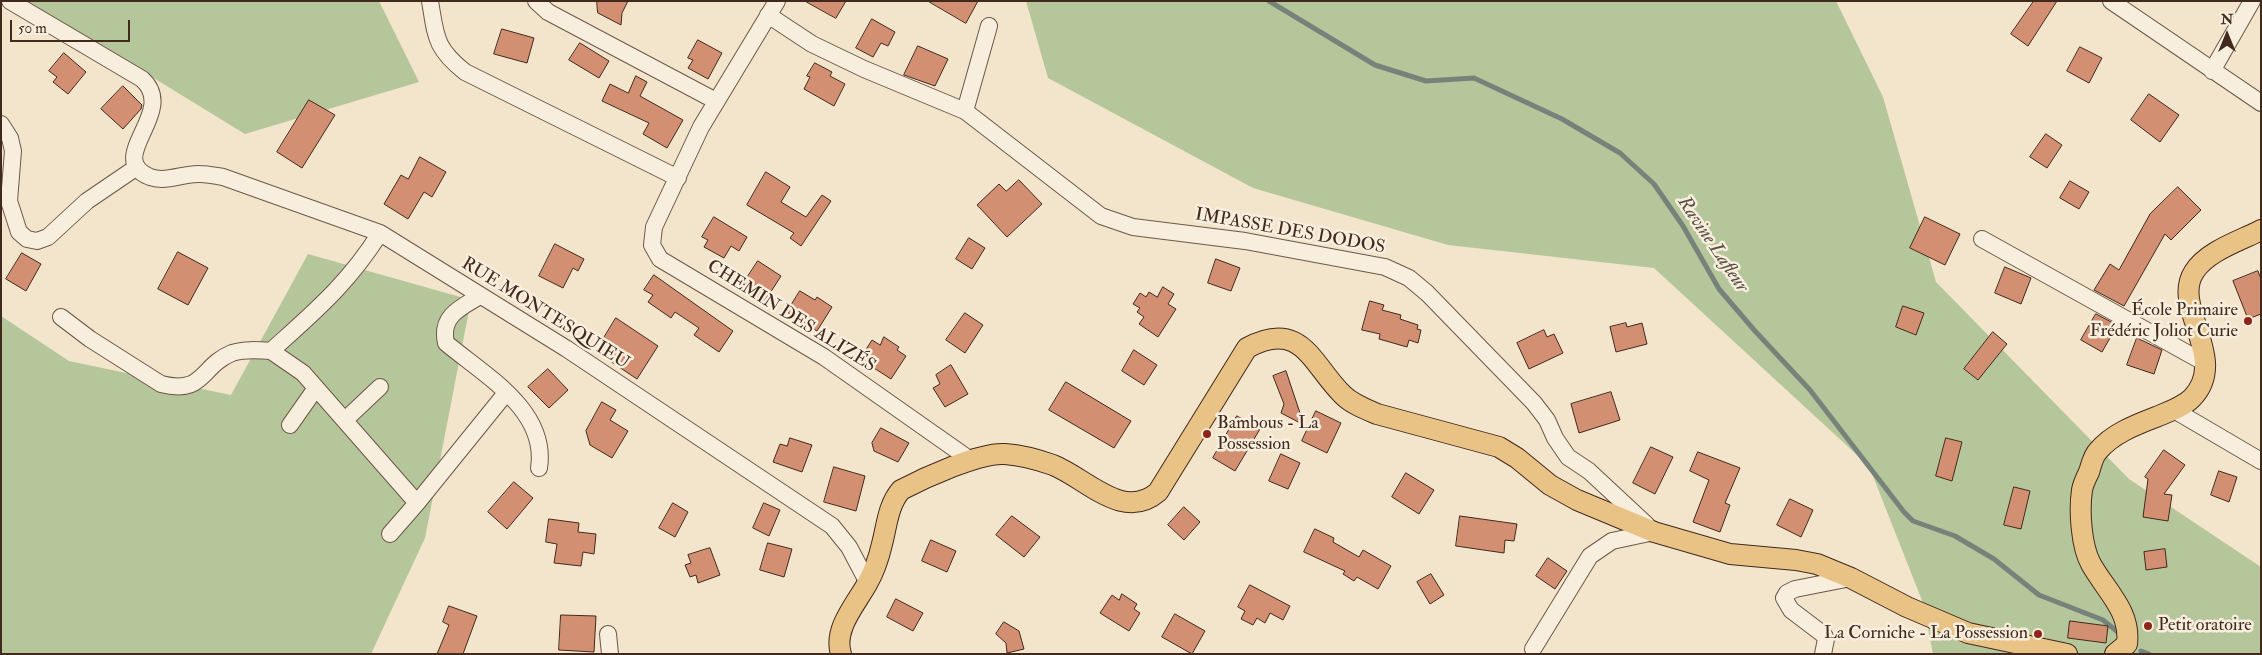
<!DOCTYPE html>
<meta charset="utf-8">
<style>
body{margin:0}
#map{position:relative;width:2262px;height:655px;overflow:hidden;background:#f2e5cb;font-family:"IM FELL Double Pica",serif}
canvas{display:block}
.frame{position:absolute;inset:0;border:2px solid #41291e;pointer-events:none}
.north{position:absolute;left:2202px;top:10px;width:50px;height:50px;-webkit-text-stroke:4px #f7eedd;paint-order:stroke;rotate:0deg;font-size:14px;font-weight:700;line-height:20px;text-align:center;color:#41291e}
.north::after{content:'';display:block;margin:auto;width:18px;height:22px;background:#41291e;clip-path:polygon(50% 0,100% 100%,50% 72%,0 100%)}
.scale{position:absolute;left:10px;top:20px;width:120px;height:22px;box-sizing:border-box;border:2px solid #41291e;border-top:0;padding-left:6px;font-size:15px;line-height:18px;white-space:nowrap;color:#41291e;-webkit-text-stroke:4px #f7eedd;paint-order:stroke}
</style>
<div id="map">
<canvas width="2262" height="655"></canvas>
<div class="frame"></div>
<div class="north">N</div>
<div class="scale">50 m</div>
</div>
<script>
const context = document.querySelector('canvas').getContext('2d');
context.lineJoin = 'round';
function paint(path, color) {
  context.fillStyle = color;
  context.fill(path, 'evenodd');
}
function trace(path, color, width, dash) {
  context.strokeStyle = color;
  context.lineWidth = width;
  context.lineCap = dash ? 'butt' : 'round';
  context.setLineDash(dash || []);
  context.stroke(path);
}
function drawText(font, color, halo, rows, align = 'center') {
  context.font = font + ' "IM FELL Double Pica",serif';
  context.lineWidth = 5;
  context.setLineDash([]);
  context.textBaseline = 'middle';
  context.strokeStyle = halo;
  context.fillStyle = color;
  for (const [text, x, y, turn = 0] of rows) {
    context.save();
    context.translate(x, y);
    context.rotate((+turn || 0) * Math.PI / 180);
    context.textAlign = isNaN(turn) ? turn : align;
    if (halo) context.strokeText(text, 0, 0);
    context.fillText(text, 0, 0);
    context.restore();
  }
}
paint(new Path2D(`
 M28,1h351l40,81 -174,52z
 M1026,1h810l47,96 53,185 193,197 132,88v87h-328l-10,-51 -54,-137 -215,-198 -206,-23 -195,-57 -205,-110z
 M308,254l163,46 -46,238 -54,116h-370v-338l68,45 162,34z`), '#b6c69b');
trace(new Path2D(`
 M1269,1l106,64 51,16 48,-3 88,41 58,34 34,31 29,42 36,63 36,42 55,59 94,122 9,9 42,15 39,23 45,36 64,25 16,13
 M2141,651l8,3`), '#77837a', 5);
const building = new Path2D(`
 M597,1h31l-6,12 -1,12 -23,-12z
 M805,1h41l-10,17z
 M928,1h50l-12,22z
 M2034,1h23l-29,45 -17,-12z
 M872,19l23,13 -7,14 -7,-3 -8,14 -17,-9z
 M502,29l32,9 -7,25 -33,-9z
 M698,40l24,13 -14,26 -20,-11 5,-8 -5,-2z
 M580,43l29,18 -10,17 -30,-18z
 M918,46l30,13 -13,27 -31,-11z
 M2080,47l22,11 -13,25 -22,-12z
 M64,53l22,19 -18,22 -15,-12 4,-5 -8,-6z
 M815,63l17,9 -2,4 15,8 -11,22 -30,-17 6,-12 -3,-1z
 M636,76l11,6 -7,14 43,24 -16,28 -24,-14 6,-11 -47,-22 8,-17 18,9z
 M123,86l19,19 -1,4 -18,20 -22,-20z
 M2149,94l30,21 -19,27 -29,-22z
 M309,100l26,15 -33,53 -25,-16z
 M2046,134l16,11 -15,23 -17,-11z
 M420,157l26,15 -14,25 -8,-5 -16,27 -24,-15 17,-29 7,4z
 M766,172l24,15 -9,15 25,15 16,-22 9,6 -30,45 -11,-8 4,-5 -47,-28z
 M1019,180l23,24 -35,33 -30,-32 22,-21 7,7z
 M2070,181l19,11 -10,17 -19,-11z
 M2178,187l23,23 -30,30 -6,-6 -41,72 -30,-16 16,-26 9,6 31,-56z
 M714,217l33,20 -8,14 -8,-5 -7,12 -20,-11 4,-7 -6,-3z
 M1925,217l35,17 -15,31 -35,-17z
 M969,238l16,10 -13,21 -16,-10z
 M555,244l29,15 -6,12 -5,-3 -10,20 -24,-12z
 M178,252l30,16 -20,37 -30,-16z
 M22,253l19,11 -15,27 -20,-12z
 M1216,259l24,9 -9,23 -23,-8z
 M758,261l23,15 -18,28 -16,-11 3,-5 -7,-4z
 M2005,267l26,11 -10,26 -26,-11z
 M2258,271l3,8v35l-13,5 -15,-38z
 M654,275l79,56 -14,21 -25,-17 5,-7 -24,-16 -4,6 -23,-16 5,-7 -9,-5z
 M1163,287l11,7 -6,10 8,5 -18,28 -19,-13 5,-7 -7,-5 3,-4 -7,-4 7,-11 6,4 3,-5 8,5z
 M800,291l15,9 2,-3 15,10 -15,24 -30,-19z
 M1370,301l14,4 -2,5 19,5 -1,4 18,6 -1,4 4,1 -3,13 -9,-3 -2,7 -28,-8 1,-5 -18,-4z
 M1903,306l21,7 -8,22 -20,-8z
 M965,313l18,12 -18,28 -19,-13z
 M2096,314l17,9 -3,6 4,2 -12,21 -21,-12z
 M616,318l42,28 -21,33 -27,-18 6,-11 -14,-9z
 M1626,323l1,4 15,-4 5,21 -31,8 -6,-25z
 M1544,330l3,7 7,-3 9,19 -34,16 -12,-26z
 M1993,332l14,12 -29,36 -14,-11z
 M884,337l15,10 -2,3 9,6 -15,23 -31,-20 12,-19 8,5z
 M2137,338l25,12 -8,24 -27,-9z
 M1134,350l23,15 -13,20 -22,-14z
 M951,365l17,29 -23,13 -12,-19 7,-4 -4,-9z
 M548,369l20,21 -19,18 -21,-21z
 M1286,371l18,54 -23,-12 3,-9 -11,-28z
 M1066,382l65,39 -17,27 -65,-38z
 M1611,392l9,28 -41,13 -8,-29z
 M602,402l14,8 -6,10 18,11 -16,27 -22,-13 -4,-14z
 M1316,411l25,12 -14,30 -25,-12z
 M1237,416l23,13 -25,42 -22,-13z
 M881,428l28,15 -11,19 -24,-11 -2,-8z
 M790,438l22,7 -10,27 -29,-10 7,-18 7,2z
 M1946,438l16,4 -10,39 -16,-5z
 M1651,447l22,10 -18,37 -22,-11z
 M2164,450l21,15 -21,29 8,1 -4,26 -25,-4 5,-38 -3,-2z
 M1698,452l42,16 -15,35 5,2 -10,27 -27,-10 16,-42 -19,-9z
 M1281,454l19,9 -12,26 -19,-8z
 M834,467l31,9 -9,35 -32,-9z
 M2219,471l18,6 -8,25 -18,-7z
 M1406,473l28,17 -15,24 -27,-17z
 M514,482l19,16 -26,31 -19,-17z
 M2014,487l16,4 -9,38 -17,-4z
 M1790,499l23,11 -12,27 -24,-12z
 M673,503l15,9 -13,25 -16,-9z
 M764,503l16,7 -11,26 -16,-8z
 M1184,507l16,15 -16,18 -16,-15z
 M1012,516l28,21 -16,20 -28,-22z
 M1460,516l57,8 -3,17 -9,-1 -1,13 -48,-7z
 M549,519l30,4 -1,9 18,2 -2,20 -11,-2 -2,14 -27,-3 3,-19 -11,-2z
 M1315,529l19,9 -1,4 26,15 4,-7 28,16 -13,23 -21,-12 -3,4 -11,-7 2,-3 -41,-19z
 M931,540l25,11 -9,21 -25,-11z
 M768,543l24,6 -8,28 -24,-7z
 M710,548l10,27 -22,8 -2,-8 -6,2 -5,-12 6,-2 -3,-8z
 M2165,549l2,18 -21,3 -2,-18z
 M1548,558l19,13 -12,18 -19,-13z
 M1431,574l13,21 -14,9 -13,-22z
 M1250,585l40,21 -7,14 -13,-7 -5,10 -8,-5 -4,7 -12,-6 4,-8 -7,-4z
 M1122,594l15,10 -3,5 6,4 -11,18 -29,-18 12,-18 7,5z
 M896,599l27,14 -10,18 -26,-14z
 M449,606l28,10 -14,38h-26l12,-29 -6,-3z
 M1175,614l30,17 -13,23 -30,-17z
 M561,615l35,1 -2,36 -35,-2z
 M2070,621l38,5 -2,17 -38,-5z
 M1004,622l15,9 5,18 -17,4 -1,-10 -10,-9z`);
paint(building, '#d38f72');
trace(building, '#41291e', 1);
const minor = new Path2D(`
 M10,1l132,78c37,33 -39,79 8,98 16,6 34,-4 50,-3 8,0 16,2 23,3l157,56 187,116 265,177 17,21 19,36
 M430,1c6,36 5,47 35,71l213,106
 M536,1l12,11 168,89
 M777,1l-76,126 -47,100 -2,18 8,14 164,98 148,104
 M2111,1l150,102
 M768,15l44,29 52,25 101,42 136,105 32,11 112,14 140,26 24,11 18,15 107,110 13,17 8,18 13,19 21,14 58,54
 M2212,71l40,-70
 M965,111l24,-85
 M1,124l9,14 3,13 -4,50 10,31 8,7 10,2 11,-4 39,-36 50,-34
 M380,233c-32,51 -66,79 -109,118l32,22 114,130 89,-110
 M1982,239l223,124
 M480,296c-20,12 -40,20 -34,47 38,32 102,67 93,125
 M61,317l29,22 71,45c44,11 39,-18 71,-31 12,-4 26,-3 39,-2
 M2174,410l87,51
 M345,420l35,-33
 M290,425l26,-37
 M390,534l27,-31
 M608,634l2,20
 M1533,649l57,-93 22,-15 42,-9
 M1823,654l3,-15 -2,-4 -33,-25 -7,-12 3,-5 8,-4 56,-11`);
const major = new Path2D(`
 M841,654c-8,-25 15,-50 26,-70 7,-12 12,-27 15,-40 5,-19 6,-39 19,-54 23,-12 79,-38 104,-36 15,1 34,6 48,11 33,13 70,57 105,27l89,-144c55,-30 65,17 96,47 9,9 22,14 34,19l122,33 18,11 33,27 27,15 77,32 76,22 66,6 21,4 34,14 56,29 61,26 99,21
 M2115,654l12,-10c4,-33 -21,-53 -36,-80 -10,-18 -12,-54 -9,-74 1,-6 4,-12 7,-18 2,-6 4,-16 9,-21 14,-17 37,-26 58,-34 12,-5 27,-10 36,-19 38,-39 -21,-91 2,-126 13,-21 46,-31 67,-42`);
trace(minor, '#6d5849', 18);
trace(major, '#41291e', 22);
trace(minor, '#f7eedd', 16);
trace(major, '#e9c286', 20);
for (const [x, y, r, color] of [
 [2248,321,5,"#8f2418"],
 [1207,434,5,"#8f2418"],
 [2148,626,5,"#8f2418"],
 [2038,634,5,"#8f2418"]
]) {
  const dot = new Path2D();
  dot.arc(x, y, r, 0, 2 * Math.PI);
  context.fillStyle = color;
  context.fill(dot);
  trace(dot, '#f7eedd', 2);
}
drawText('18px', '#41291e', '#f7eedd', [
 ["IMPASSE DES DODOS",1290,232,10],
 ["RUE MONTESQUIEU",545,314,32],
 ["CHEMIN DES ALIZÉS",791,317,32]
]);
drawText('18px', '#41291e', '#f7eedd', [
 ["École Primaire",2238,311],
 ["Frédéric Joliot Curie",2238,332],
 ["Bambous - La",1217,424,"left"],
 ["Possession",1217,445,"left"],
 ["Petit oratoire",2158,626,"left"],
 ["La Corniche - La Possession",2028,634]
], 'right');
drawText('italic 19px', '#584e44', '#f7eedd', [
 ["Ravine Lafleur",1712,245,56]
]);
</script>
